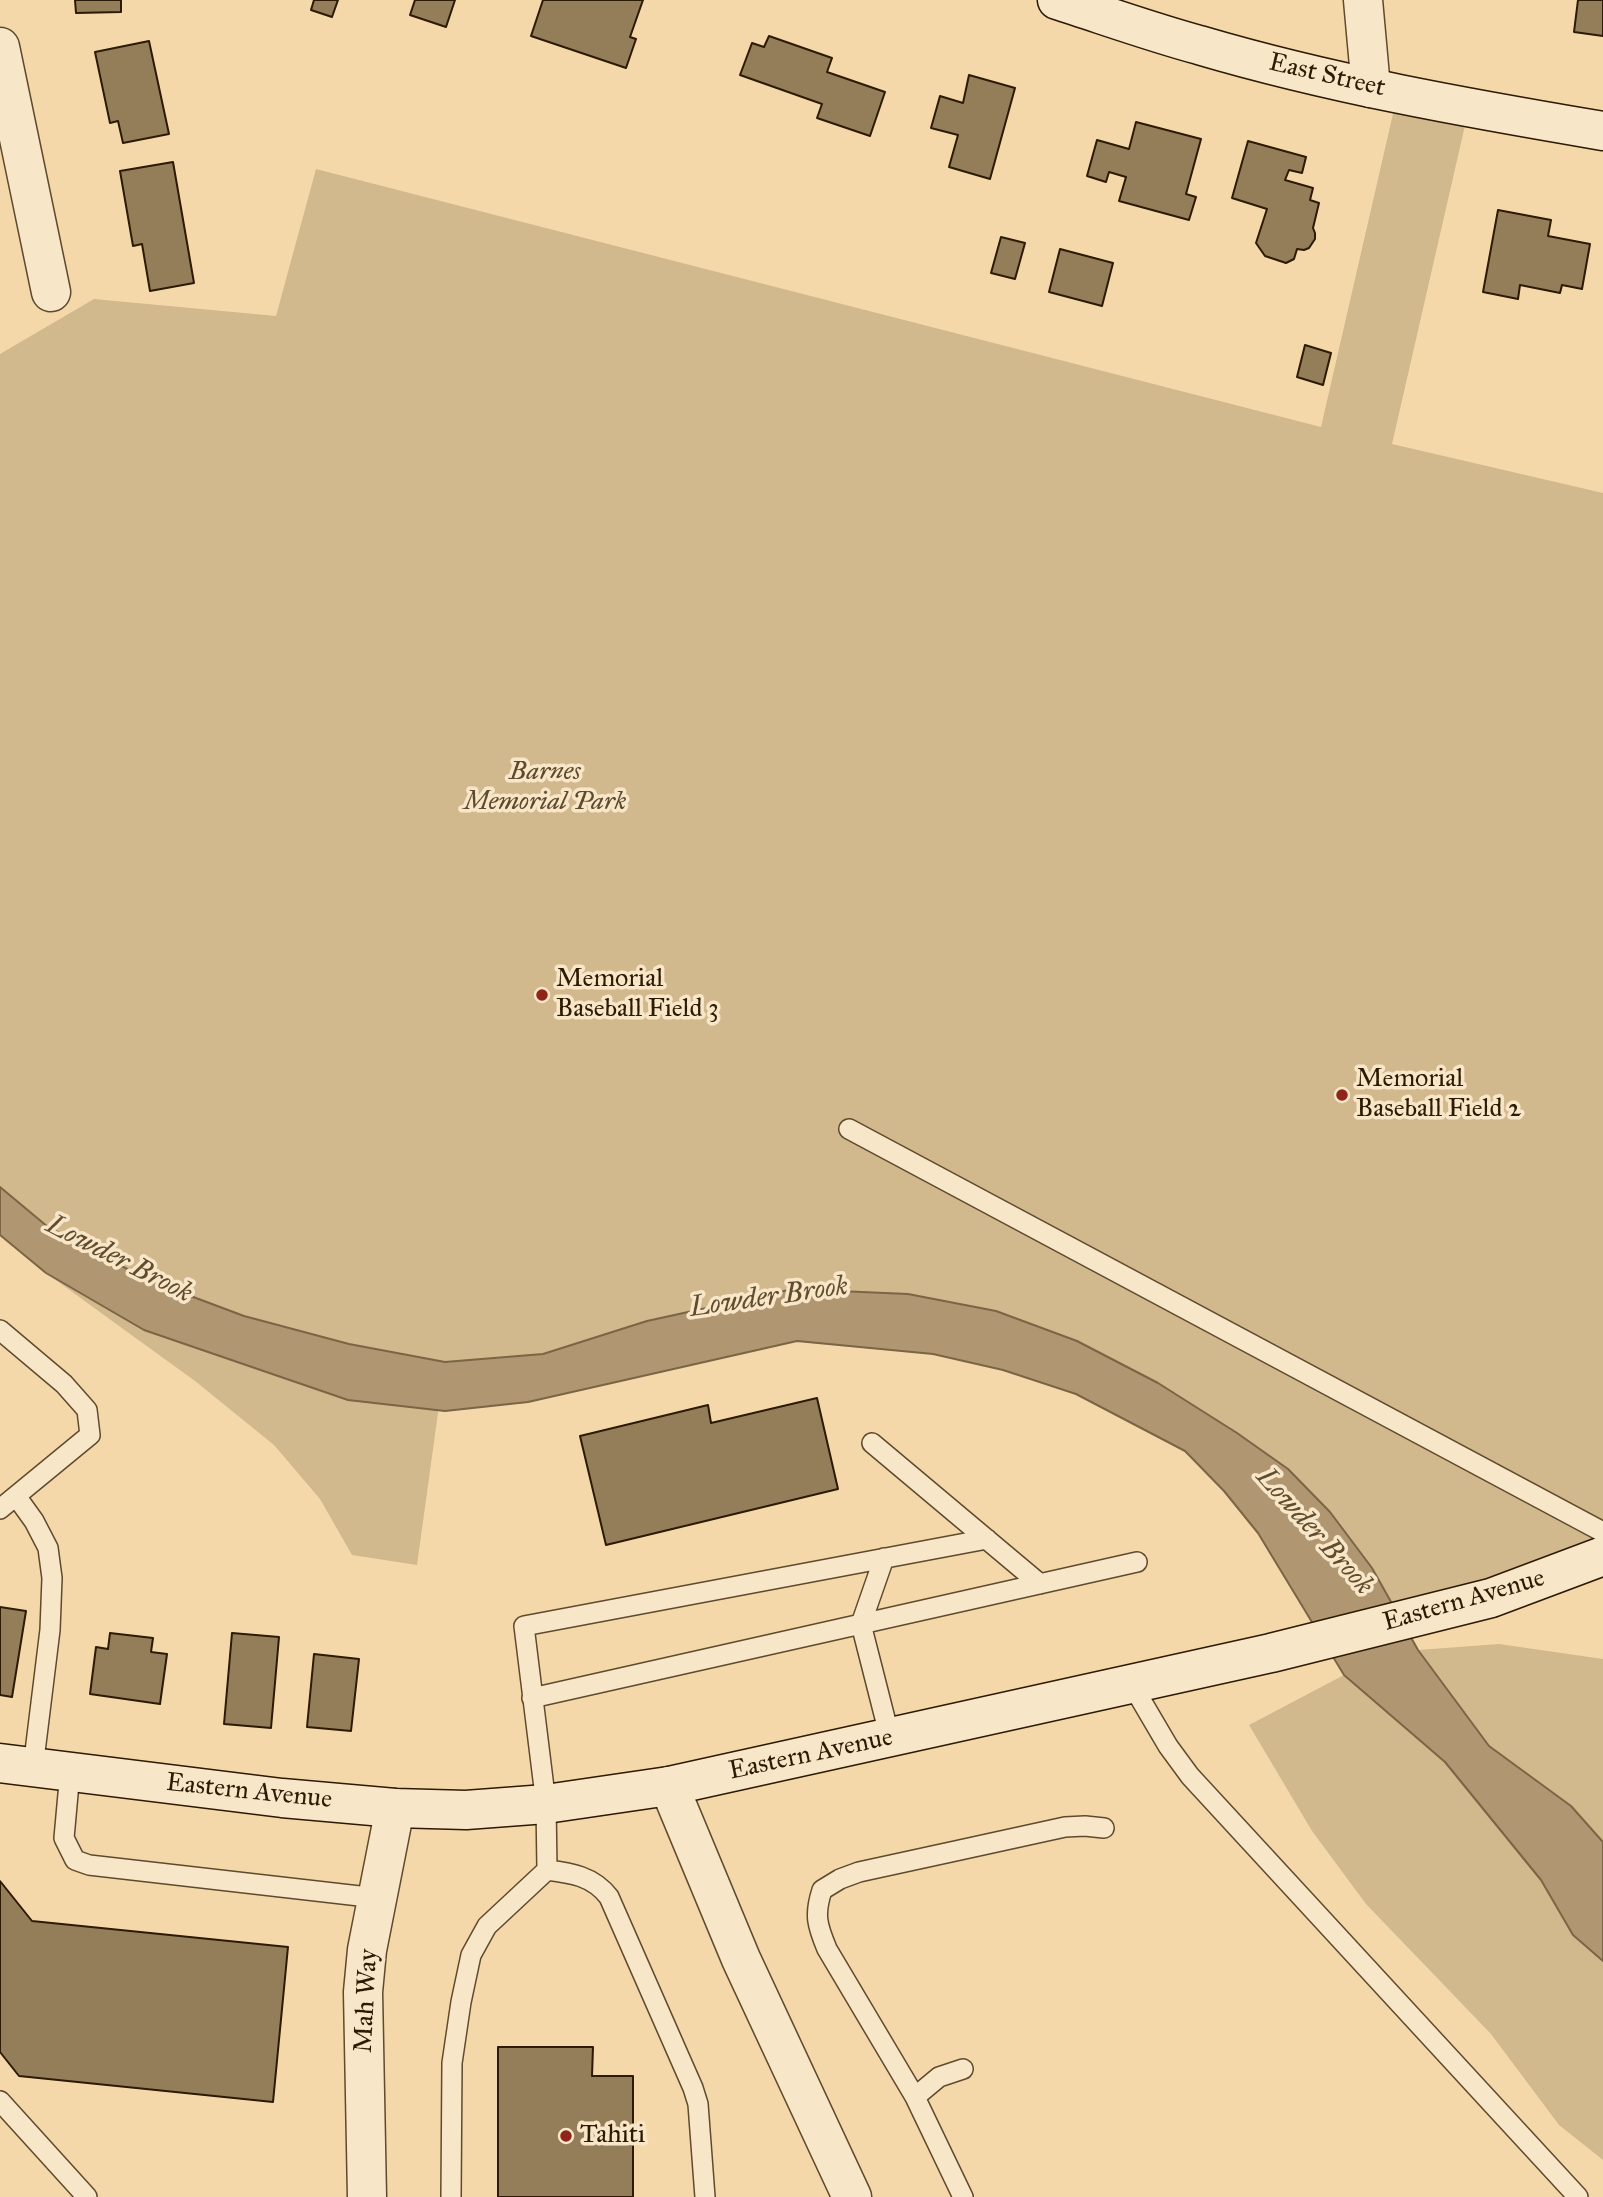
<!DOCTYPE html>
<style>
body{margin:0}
canvas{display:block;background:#f4d8aa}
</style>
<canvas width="1603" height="2197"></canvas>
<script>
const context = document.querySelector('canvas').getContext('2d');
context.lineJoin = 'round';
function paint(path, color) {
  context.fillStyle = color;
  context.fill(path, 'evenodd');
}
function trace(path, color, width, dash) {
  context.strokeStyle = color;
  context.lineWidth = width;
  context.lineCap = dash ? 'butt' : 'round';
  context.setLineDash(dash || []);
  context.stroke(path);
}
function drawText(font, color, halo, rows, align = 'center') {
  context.font = font + ' "IM FELL Great Primer",serif';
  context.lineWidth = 7;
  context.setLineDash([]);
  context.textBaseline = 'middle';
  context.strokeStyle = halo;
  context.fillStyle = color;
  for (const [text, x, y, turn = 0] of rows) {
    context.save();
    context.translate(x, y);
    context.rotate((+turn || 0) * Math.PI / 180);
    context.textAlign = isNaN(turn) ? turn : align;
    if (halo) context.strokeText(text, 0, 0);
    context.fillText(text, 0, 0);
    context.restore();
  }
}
paint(new Path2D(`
 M1398,92l71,16 -77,336 211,49v1063l-202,65 -29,-53 -42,-56 -42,-43 -51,-36 -79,-50 -250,-89 -115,-5 -146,32 -104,33 -98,8 -28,203 -65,-10 -32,-56 -46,-54 -79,-64 -149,-108 -46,-38v-881l94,-55 182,17 40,-147 1005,258z
 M1499,1644l104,15v183l-32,-36 -82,-59 -71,-97z
 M1344,1675l101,87 96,118 32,55 30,26v199l-44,-35 -68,-91 -125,-130 -54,-73 -63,-106z`), '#d2b88d');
const water = new Path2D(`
 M0,1187l48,40 100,53 96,36 105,28 96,18 98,-8 104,-33 146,-32 115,5 88,17 81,30 81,42 79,50 51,36 42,43 42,56 46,82 71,96 82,60 32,36v119l-30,-26 -32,-55 -96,-118 -101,-87 -86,-142 -34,-42 -39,-40 -109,-57 -73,-24 -70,-16 -136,-13 -269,61 -83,9 -97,-11 -204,-70 -98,-57 -46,-38z`);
paint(water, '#b09771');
trace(water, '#7b6545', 2);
const building = new Path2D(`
 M75,0h46v12l-45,1z
 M314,0h24l-6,17 -21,-7z
 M415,0h40l-9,27 -36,-12z
 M543,0h100l-13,37 6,2 -10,29 -95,-32z
 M1578,0h25v36l-29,-4z
 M769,36l63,22 -5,14 58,20 -15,44 -53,-18 5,-14 -82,-29 12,-32 12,4z
 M149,41l20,93 -46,9 -5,-22 -8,2 -15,-71z
 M969,75l46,13 -25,91 -41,-12 9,-32 -27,-7 9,-32 23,7z
 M1136,122l65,17 -15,55 10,3 -7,23 -70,-19 7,-24 -17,-5 -3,10 -19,-6 10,-36 32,9z
 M1248,141l58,16 -4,16 -13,-3 -4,10 28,8 -3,12 9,3 -6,25 2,5v6l-6,9 -5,2 -7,-1 -3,10 -8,4 -21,-7 -9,-13 11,-34 -35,-11z
 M173,162l21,121 -44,8 -8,-47 -9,2 -13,-75z
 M1498,210l53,10 -3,16 42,8 -8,45 -20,-4 -2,8 -40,-8 -2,14 -35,-7z
 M1001,237l24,6 -10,36 -24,-6z
 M1060,249l53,14 -11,43 -53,-14z
 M1305,345l26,8 -8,32 -26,-8z
 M817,1398l21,91 -232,56 -26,-109 128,-31 3,18z
 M0,1607l26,4 -14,86 -12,-2z
 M110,1633l43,5 -2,14 16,2 -7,50 -70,-10 6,-47 12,2z
 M232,1633l47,4 -8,91 -47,-4z
 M314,1654l45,5 -8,72 -44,-4z
 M0,1881l32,40 256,26 -15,155 -254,-26 -19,-24z
 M498,2047h95l-1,29h41v121h-135z`);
paint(building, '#947d59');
trace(building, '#2c1a02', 2);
const service = new Path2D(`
 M849,1129l754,403
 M0,1330l64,54 23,26 3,25 -90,74
 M872,1443l168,141
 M16,1496l18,25 14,27 4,30 -2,52 -17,138
 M884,1558l-23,66 29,114
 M1131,1683l37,63 22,30 388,421
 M532,1698l605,-136
 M70,1772l-6,66 11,22 14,5 288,33
 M547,1870c24,3 46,6 62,27l84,191 5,16 7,93
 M915,2097l24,-20 24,-8
 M0,2101l87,96
 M451,2197l1,-134 9,-61 10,-47 16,-29 60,-56 -1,-66 -22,-178 463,-87
 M963,2197l-48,-100 -88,-148c-10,-24 -13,-34 -5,-59l18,-11 19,-7 101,-22 105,-23 20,-1 19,2`);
const minor = new Path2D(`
 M1363,0l8,88
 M0,47l51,245
 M669,1786l72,173 111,238`);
const tertiary = new Path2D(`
 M367,2197l-4,-205 4,-42 28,-142`);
const secondary = new Path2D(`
 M1057,0c47,15 94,32 142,45 132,39 268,63 404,86
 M0,1763l282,35 113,10 71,2 80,-6 123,-18 602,-133 220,-55 112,-42`);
trace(service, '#5e4a2c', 22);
trace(minor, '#5e4a2c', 41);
trace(tertiary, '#5e4a2c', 41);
trace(secondary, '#2c1a02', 41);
trace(service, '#f8e6c8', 19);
trace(minor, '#f8e6c8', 38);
trace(tertiary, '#f8e6c8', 38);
trace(secondary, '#f8e6c8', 38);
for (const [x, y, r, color] of [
 [542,995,7,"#8f2418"],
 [1342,1095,7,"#8f2418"],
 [566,2136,7,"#8f2418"]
]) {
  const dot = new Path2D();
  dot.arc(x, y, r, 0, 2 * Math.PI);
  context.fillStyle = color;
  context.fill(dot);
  trace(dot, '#f8e6c8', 2.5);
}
drawText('26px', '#2c1a02', '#f8e6c8', [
 ["East Street",1327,76,13],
 ["Eastern Avenue",1464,1601,-16],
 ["Eastern Avenue",811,1755,-12],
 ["Eastern Avenue",249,1792,6],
 ["Mah Way",367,2001,-87]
]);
drawText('italic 26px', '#5e492c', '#f8e6c8', [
 ["Barnes",545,773],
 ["Memorial Park",545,803]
]);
drawText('26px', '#2c1a02', '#f8e6c8', [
 ["Memorial",556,980],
 ["Baseball Field 3",556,1010],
 ["Memorial",1356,1080],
 ["Baseball Field 2",1356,1110],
 ["Tahiti",580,2136]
], 'left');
drawText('italic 28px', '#614c2e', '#f8e6c8', [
 ["Lowder Brook",119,1260,27],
 ["Lowder Brook",769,1298,-8],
 ["Lowder Brook",1314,1532,48]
]);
</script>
